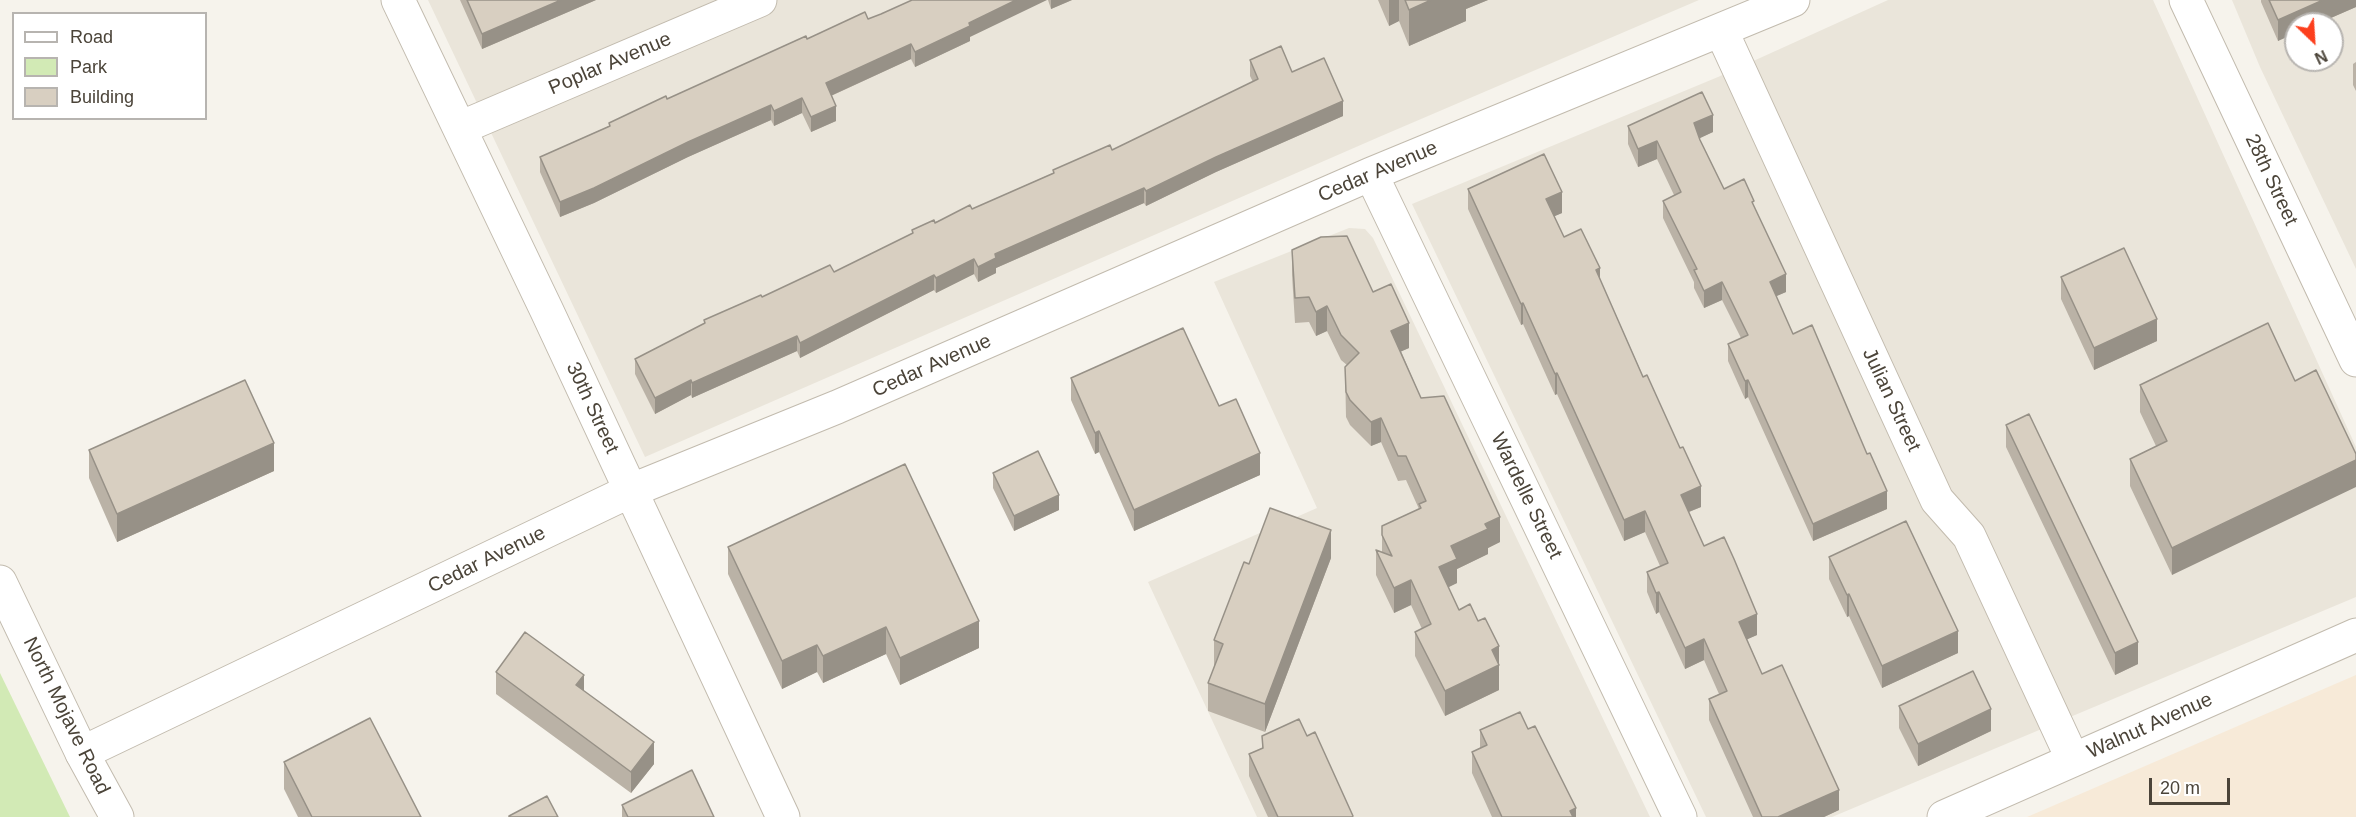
<!DOCTYPE html>
<style>
body{margin:0}
#map{position:relative;width:2356px;height:817px;overflow:hidden;background:#f6f3ec;font-family:Arial,sans-serif}
canvas{display:block}
.legend{position:absolute;left:12px;top:12px;width:195px;height:108px;box-sizing:border-box;background:#fff;border:2px solid #b7b4b0;margin:0;padding:8px 10px;list-style:none;font-size:18px;color:#4b4439}
.legend li{display:flex;align-items:center;gap:12px;height:30px}
.legend b{width:30px;border:2px solid #b7b4b0}
.north{position:absolute;left:2284px;top:12px;width:60px;height:60px;box-sizing:border-box;background:#fff;border:2px solid #b7b4b0;border-radius:50%;rotate:155deg;font-size:16px;font-weight:700;line-height:24px;text-align:center;color:#4b4439}
.north::after{content:'';display:block;margin:auto;width:21px;height:27px;background:#fc3f1d;clip-path:polygon(50% 0,100% 100%,50% 72%,0 100%)}
.scale{position:absolute;left:2149px;top:778px;width:81px;height:27px;box-sizing:border-box;border:3px solid #4b4439;border-top:0;padding-left:8px;font-size:18px;line-height:21px;white-space:nowrap;color:#4b4439;-webkit-text-stroke:4px #fff;paint-order:stroke}
</style>
<div id="map">
<canvas width="2356" height="817"></canvas>
<ul class="legend">
<li><b style="height:8px;background:#fff"></b>Road</li>
<li><b style="height:16px;background:#d2eab5"></b>Park</li>
<li><b style="height:16px;background:#d8cfc1"></b>Building</li>
</ul>
<div class="north">N</div>
<div class="scale">20 m</div>
</div>
<script>
const context = document.querySelector('canvas').getContext('2d');
context.lineJoin = 'round';
function paint(path, color) {
  context.fillStyle = color;
  context.fill(path, 'evenodd');
}
function trace(path, color, width, dash) {
  context.strokeStyle = color;
  context.lineWidth = width;
  context.lineCap = dash ? 'butt' : 'round';
  context.setLineDash(dash || []);
  context.stroke(path);
}
function drawText(font, color, halo, rows, align = 'center') {
  context.font = font + ' Arial,sans-serif';
  context.lineWidth = 6;
  context.setLineDash([]);
  context.textBaseline = 'middle';
  context.strokeStyle = halo;
  context.fillStyle = color;
  for (const [text, x, y, turn = 0] of rows) {
    context.save();
    context.translate(x, y);
    context.rotate((+turn || 0) * Math.PI / 180);
    context.textAlign = isNaN(turn) ? turn : align;
    if (halo) context.strokeText(text, 0, 0);
    context.fillText(text, 0, 0);
    context.restore();
  }
}
paint(new Path2D(`
 M428,0h1271l-320,137 -734,320z
 M1888,0h265l203,447v150l-524,220h-126l-294,-613 306,-127z
 M2232,0h124v269l-96,-202zM2296,24h36v36h-36z
 M1349,228l16,1 8,9 277,579h-393l-109,-235 169,-74 -103,-226z`), '#eae5da');
paint(new Path2D(`
 M2356,675v142h-329z`), '#f7ead8');
paint(new Path2D(`
 M0,673l70,144h-70z`), '#d2eab5');
const minor = new Path2D(`
 M398,0l149,311 236,506
 M1721,30l216,470 32,36 104,224
 M460,128l300,-128
 M1371,174l309,643
 M82,753l548,-262 207,-84 534,-233 422,-174
 M1944,817l412,-182`);
const tertiary = new Path2D(`
 M2186,0l170,360
 M0,582l82,171 35,64`);
trace(minor, '#c2bbae', 35);
trace(tertiary, '#c2bbae', 35);
trace(minor, '#fff', 33);
trace(tertiary, '#fff', 33);
paint(new Path2D(`
 M460,0h136l-114,49z
 M1048,0h24l-21,9z
 M1378,0h110l-22,9v12l-57,25 -10,-25 -10,5z
 M2261,0h95v7l-39,17h-21l-18,17 -17,-39z
 M868,19l102,18v4l-55,26 -4,-8 -80,37 5,25 -25,11 -9,-19 -28,13 -3,-6 -83,37 -94,46 -34,14 -20,-45v-15l69,-31v-3l58,-24 140,-60z
 M1250,60l42,12 51,44 -127,56 -70,34 -2,-3 -148,65v5l-18,9 -4,-8 -38,19 -2,-3 -134,68 -3,-7 -105,47 -1,-3 -36,19 -20,-40v-15l69,-35v-4l58,-23 72,-25 78,-38v-4l60,-21 81,-36v-3l59,-20 141,-68 -3,-6z
 M2356,62v29l-3,-6v-21z
 M1628,126l85,6 -14,6 25,51 30,19 32,84 -10,4 17,38 94,175 -74,32 -65,-144 -3,2 -17,-38v-17l13,-6 -19,-38 -18,8 -10,-20v-6l-31,-64v-17l11,-6 -17,-36 -19,8 -10,-23z
 M1468,189l94,24 -8,3 10,21 36,42 101,228 -12,5 15,34 53,89 -10,4 15,35 77,136 -15,7h-71l-44,-97v-21l10,-5 -15,-34 -19,9 -26,-57 -3,2 -9,-22v-20l13,-6 -15,-34 -21,9 -67,-147 -2,1 -32,-71 -2,1 -53,-116z
 M1292,250l81,42 36,56 -8,3 20,47 79,144 -12,6v6l-31,15v14l-9,4 11,23 19,11 21,25v44l-54,26 -30,-60v-24l7,-3 -11,-24 -17,8 -18,-38v-25l6,2v-26l37,-17 -13,-29 -8,1 -17,-39 -10,4 -21,-21 -4,-8 -1,-50 2,-2 -6,-5 -14,-29 -11,5 -7,-14 -14,1 -3,-48z
 M2061,277l96,64 -63,29 -33,-71z
 M1071,378l148,28 41,69 -126,56 -35,-79 -4,2 -24,-54z
 M2295,381l-123,194 -42,-89v-27l26,-13 -16,-34v-27z
 M2006,425l132,239 -23,11 -109,-228z
 M89,450l185,21 -157,71 -28,-64z
 M993,473l66,37 -45,21 -21,-43z
 M728,547l251,101 -79,37 -14,-31 -63,29 -6,-11 -35,17 -54,-115z
 M1829,557l129,96 -76,35 -33,-72 -2,1 -18,-38z
 M1331,558l-66,174 -57,-21v-28l6,-15v-28l35,-76z
 M496,672l158,92 -23,29 -135,-99z
 M1899,706l92,25 -73,35 -19,-38z
 M1528,729l48,88h-84l-20,-44v-21l8,-4v-18z
 M1262,736h45l46,81h-85l-19,-41v-22l13,-6z
 M284,762l137,55h-123l-14,-28z
 M622,805l92,12h-92z`), '#bab2a6');
paint(new Path2D(`
 M561,0h35l-114,49v-15z
 M1016,0h31l-77,37v4l-55,26v-15l54,-29z
 M1051,0h21l-21,9z
 M1389,0h10v21l-10,5z
 M1431,0h57l-22,9v12l-57,25v-36z
 M2323,0h33v7l-39,17h-21v9l-18,8v-21z
 M911,44v15l-85,39v-15z
 M802,98v15l-28,13v-15z
 M1343,101v15l-127,56 -70,34v-15l70,-34z
 M771,105v15l-83,37 -94,46 -34,14v-15l128,-60z
 M836,106v15l-25,11v-15z
 M1713,115v17l-19,9v-18z
 M1657,141v18l-19,8v-18z
 M1144,188v15l-148,65v5l-18,9v-15l17,-13z
 M1562,192v21l-16,7v-21z
 M974,259v15l-38,19v-15z
 M1600,268v21l-4,-19z
 M1786,274v18l-16,7v-17z
 M934,275v15l-134,68v-15z
 M1722,282v18l-18,8v-17z
 M1523,303v21l-2,1v-21z
 M1327,306v25l-11,5v-24z
 M2157,319v22l-63,29v-22z
 M1409,323v25l-18,8v-25z
 M797,336v15l-105,47v-15z
 M1557,373v21l-2,1v-21z
 M691,380v15l-36,19v-16z
 M1748,380v17l-3,2v-18z
 M1381,418v24l-10,4v-24z
 M1099,431v21l-4,2v-21z
 M274,443v28l-157,71v-28z
 M1260,453v22l-126,56v-21z
 M2356,460v27l-184,88v-27z
 M1701,486v21l-20,8v-20z
 M1887,491v18l-74,32v-17z
 M1059,495v15l-45,21v-15z
 M1645,511v21l-21,9v-21z
 M1500,517v25l-12,6v6l-31,15v14l-18,9v-25l12,-21 34,-22z
 M1331,530v28l-66,174v-28z
 M1411,580v25l-17,8v-25z
 M1659,592v20l-3,2v-21z
 M1849,594v22l-2,1v-22z
 M1757,614v21l-18,8v-21z
 M979,621v27l-79,37v-27z
 M886,627v27l-63,29v-27z
 M1958,631v22l-76,35v-22z
 M1704,639v21l-19,9v-21z
 M2138,642v22l-23,11v-22z
 M817,645v27l-35,17v-28z
 M1499,646v44l-54,26v-25l47,-41z
 M584,675v22l-8,-12z
 M1991,709v22l-73,35v-22z
 M654,742v22l-23,29v-21z
 M1839,790v20l-15,7h-46z
 M1576,808v9h-6v-6z`), '#979187');
const building = new Path2D(`
 M467,0h94l-79,34z
 M912,0h104l-47,23 1,3 -55,26 -4,-8 -85,39 10,23 -25,11 -9,-19 -28,13 -3,-6 -83,37 -94,46 -34,14 -20,-45 70,-31 -1,-3 57,-27 1,3 139,-63 1,3 58,-27 3,7 13,-5z
 M1405,0h26l-22,10z
 M2269,0h54l-45,20z
 M1281,46l11,26 32,-14 19,43 -127,56 -70,34 -2,-3 -149,66 1,4 -18,9 -4,-8 -38,19 -2,-3 -134,68 -3,-7 -105,47 -1,-3 -36,18 -20,-39 70,-36 -1,-3 57,-25 1,2 68,-32 4,7 79,-39 -1,-3 22,-10 1,3 35,-18 2,4 82,-36 -1,-3 57,-25 2,5 146,-71 -8,-19z
 M1702,92l11,23 -19,8 6,17 24,49 20,-10 10,22 -2,1 34,72 -16,8 23,52 19,-9 55,129 3,-1 17,38 -74,33 -65,-144 -3,1 -17,-37 20,-9 -26,-53 -18,9 -10,-21 3,-1 -34,-68 18,-9 -24,-51 -19,8 -10,-23z
 M1544,154l18,38 -16,7 18,38 17,-8 19,39 -4,2 47,107 4,-2 33,73 3,-1 18,39 -20,9 23,51 20,-9 10,22 23,55 -18,8 23,52 20,-9 57,125 -61,27h-16l-53,-118 18,-8 -23,-52 -19,9 -26,-56 -3,1 -9,-21 21,-9 -23,-52 -21,9 -67,-147 -2,1 -32,-71 -2,1 -53,-115z
 M1347,236l26,56 18,-8 18,39 -18,8 30,67 23,-2 56,121 -15,7 3,5 -37,17 6,13 -18,8 20,43 11,-6 8,17 7,-3 14,28 -7,4 7,15 -54,26 -30,-59 16,-8 -20,-44 -17,8 -18,-38 16,6 -10,-21v-9l39,-18 -2,-4 7,-3 -20,-45h-8l-17,-38 -10,4 -21,-22 -4,-8 -1,-25 14,-14 -18,-18 -14,-29 -11,6 -7,-15 -14,1 -3,-48 29,-13z
 M2124,248l33,71 -63,29 -33,-71z
 M2268,323l27,58 21,-11 40,84v6l-184,88 -42,-89 37,-18 -27,-56z
 M1183,328l36,78 17,-7 24,54 -126,57 -35,-79 -4,2 -24,-55z
 M245,380l29,63 -157,71 -28,-64z
 M2029,414l109,228 -23,11 -109,-228z
 M1038,451l21,44 -45,21 -21,-43z
 M905,464l74,157 -79,37 -14,-31 -63,29 -6,-11 -35,16 -54,-114z
 M1270,508l61,22 -66,174 -57,-21 15,-39 -9,-4 30,-78 5,2z
 M1906,521l52,110 -76,35 -33,-72 -2,1 -18,-38z
 M525,632l59,43 -8,10 78,57 -23,30 -135,-100z
 M1973,671l18,38 -73,35 -19,-38z
 M1520,712l8,17 7,-3 41,82 -6,3 3,6h-71l-30,-65 15,-7 -7,-15z
 M370,718l51,99h-109l-28,-55z
 M1299,719l8,17 8,-4 38,84 -1,1h-74l-29,-63 14,-6 -1,-12z
 M692,770l22,47h-86l-6,-12z
 M547,796l11,21h-49v-1z`);
paint(building, '#d8cfc1');
trace(building, '#979187', 1.5);
drawText('20px', '#4b4439', '#fff', [
 ["Poplar Avenue",610,64,-23],
 ["Cedar Avenue",1378,172,-23],
 ["28th Street",2271,180,65],
 ["Cedar Avenue",932,366,-24],
 ["Julian Street",1891,400,65],
 ["30th Street",592,408,65],
 ["Wardelle Street",1526,496,64],
 ["Cedar Avenue",487,560,-26],
 ["North Mojave Road",66,716,64],
 ["Walnut Avenue",2150,726,-24]
]);
</script>
